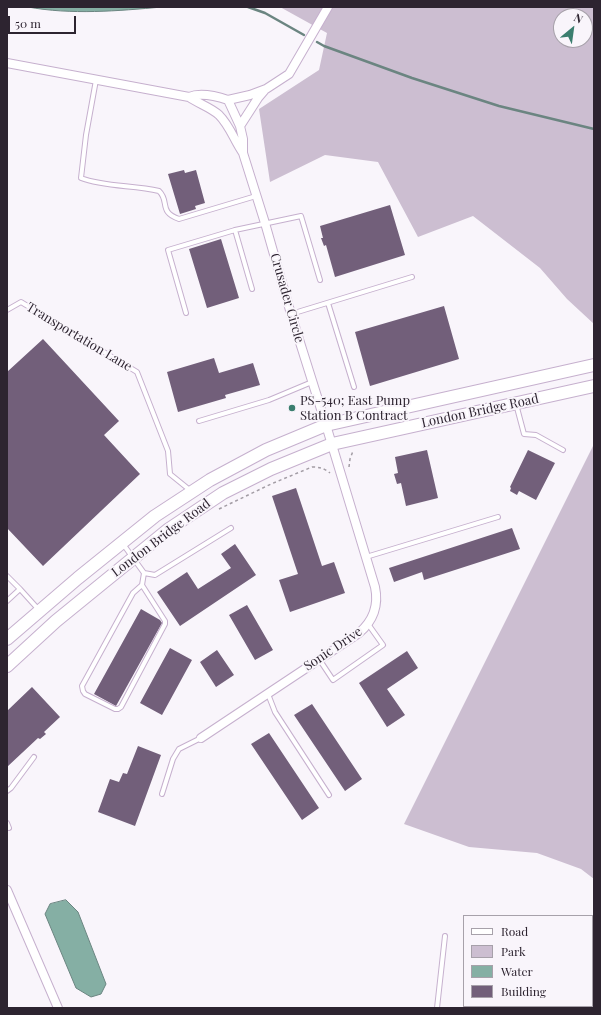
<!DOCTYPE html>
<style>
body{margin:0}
#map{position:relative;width:601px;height:1015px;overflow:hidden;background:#f9f5fb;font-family:"Playfair Display",serif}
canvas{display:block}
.frame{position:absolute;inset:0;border:8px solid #2d2430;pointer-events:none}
.legend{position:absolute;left:463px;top:915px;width:130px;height:92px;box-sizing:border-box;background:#f9f5fb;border:1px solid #a7a1aa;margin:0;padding:5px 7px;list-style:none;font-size:12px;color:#2d2430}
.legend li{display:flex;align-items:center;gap:8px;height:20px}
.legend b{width:20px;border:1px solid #a7a1aa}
.north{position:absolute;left:553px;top:8px;width:40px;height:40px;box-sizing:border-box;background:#f9f5fb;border:1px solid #a7a1aa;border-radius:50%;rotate:29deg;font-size:11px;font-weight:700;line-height:16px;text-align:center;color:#2d2430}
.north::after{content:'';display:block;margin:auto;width:14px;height:18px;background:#3b7e6f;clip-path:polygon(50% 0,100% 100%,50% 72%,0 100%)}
.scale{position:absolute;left:8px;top:16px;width:68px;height:18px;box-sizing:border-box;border:2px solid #2d2430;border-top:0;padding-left:5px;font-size:12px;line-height:14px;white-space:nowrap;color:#2d2430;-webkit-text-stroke:3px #f9f5fb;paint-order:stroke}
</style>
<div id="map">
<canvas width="601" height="1015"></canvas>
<div class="frame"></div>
<ul class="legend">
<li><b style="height:5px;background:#fff"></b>Road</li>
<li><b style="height:11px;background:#ccbed1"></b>Park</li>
<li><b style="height:11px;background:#85afa4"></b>Water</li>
<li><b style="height:11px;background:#725f7a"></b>Building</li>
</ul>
<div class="north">N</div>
<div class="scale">50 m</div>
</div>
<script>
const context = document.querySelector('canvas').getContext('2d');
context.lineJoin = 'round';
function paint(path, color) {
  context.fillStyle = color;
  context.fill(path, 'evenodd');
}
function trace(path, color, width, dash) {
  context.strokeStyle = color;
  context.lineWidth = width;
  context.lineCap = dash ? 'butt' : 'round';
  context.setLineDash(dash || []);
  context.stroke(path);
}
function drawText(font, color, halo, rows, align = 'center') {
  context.font = font + ' "Playfair Display",serif';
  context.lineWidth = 4;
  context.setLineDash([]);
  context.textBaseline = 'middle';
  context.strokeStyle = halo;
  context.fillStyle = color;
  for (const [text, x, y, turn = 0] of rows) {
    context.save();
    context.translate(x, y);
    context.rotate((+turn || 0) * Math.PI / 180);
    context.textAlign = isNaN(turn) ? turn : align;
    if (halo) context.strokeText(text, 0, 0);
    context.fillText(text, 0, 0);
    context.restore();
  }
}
paint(new Path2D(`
 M280,7h314v317l-27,-25 -27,-31 -67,-52 -55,21 -40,-75 -53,-7 -55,27 -11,-73 60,-39 8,-37zM561,16h24v24h-24z
 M594,444v435l-13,-10 -44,-16 -68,-6 -65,-23z`), '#ccbed1');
const water = new Path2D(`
 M28,7h134c-44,4 -91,8 -134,0z
 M66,900l12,12 28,72 -5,10 -10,3 -15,-9 -31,-74 5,-10z`);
paint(water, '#85afa4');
trace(water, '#6b8581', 1);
trace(new Path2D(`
 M248,7l17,6 39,22
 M317,42l7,4 88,32 87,28 95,23`), '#6b8581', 2.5);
paint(new Path2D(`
 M184,170l1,3 11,-3 9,33 -10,3 1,3 -16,5 -12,-40z
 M390,205l15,50 -70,22 -9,-32 -2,1 -3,-8h2l-3,-12z
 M221,239l18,59 -32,10 -18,-59z
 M444,306l15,53 -89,27 -15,-54z
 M43,339l76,82 -15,14 36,39 -97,92 -36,-38v-156z
 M214,358l5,15 34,-10 7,22 -35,10 1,3 -48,14 -11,-40z
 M427,450l11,48 -32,8 -5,-23 -4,1 -3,-10 4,-1 -3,-16z
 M528,450l27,13 -19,37 -17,-9 -2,4 -7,-4 1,-3 -1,-1z
 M296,488l26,78 12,-4 11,31 -55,19 -11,-32 19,-6 -26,-78z
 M512,528l8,21 -96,31 -2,-8 -28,10 -5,-14z
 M235,544l21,31 -76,51 -23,-34 30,-20 11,17 33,-21 -10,-14z
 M247,605l26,45 -18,10 -26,-45z
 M141,609l19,11 2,3 -46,83 -22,-12z
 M170,648l22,12 -30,55 -22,-12z
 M217,650l17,25 -18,12 -16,-25z
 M407,651l11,17 -31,21 18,26 -18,12 -28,-44z
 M32,687l28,30 -16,15 2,2 -6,5 -2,-1 -31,29v-56z
 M312,704l50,75 -17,12 -51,-76z
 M269,733l50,75 -17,12 -51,-76z
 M138,746l23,9 -26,71 -37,-14 12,-33 9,3 4,-9 4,1z`), '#725f7a');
const lane = new Path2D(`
 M96,80l-10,55 -5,43c23,9 53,7 78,13 11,10 -1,21 20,28l77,-23
 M235,230l17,59
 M328,303l26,84
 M7,310l14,-8 116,70 31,79 2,23 21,17
 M186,313l-18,-63 67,-20 66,-14 19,64
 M291,314l121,-37
 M516,404l8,30 12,1 27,15
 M199,421l70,-21 43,-18
 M123,544l21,29 -2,12 23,36v3l-44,83 -3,2h-3l-30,-15 -2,-3 -1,-5 51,-93 9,-8
 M366,557l132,-40
 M144,573l11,2 76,-47
 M7,576l13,13 -13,12
 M20,589l19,21
 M319,659l14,21 50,-35 -15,-21
 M268,694l7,18 54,83
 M7,791l4,-3 23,-31
 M162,794l11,-35 6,-10 22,-11
 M7,823l2,5
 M437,1008l8,-72
 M524,1008l1,-2
 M560,1008l1,-2`);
const street = new Path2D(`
 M7,63l182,34
 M228,100l22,-5 16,-6 23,-15 39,-67
 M240,126l18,-28 6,-7
 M201,738l158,-105c14,-12 20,-27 16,-46l-49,-162 -35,-111 -26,-91 -22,-70v-14l-3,-13 -12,-26c-12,-4 -27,-8 -39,-3 10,7 21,10 30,18 11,11 15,25 24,38
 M7,890l51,118`);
const primary = new Path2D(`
 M7,639l71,-61 77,-62 55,-36 56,-30 60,-25 268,-60
 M7,666l49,-45 113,-92 54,-36 48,-24 61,-25 262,-58`);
trace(lane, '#c6b0ce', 6);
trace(street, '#c6b0ce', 10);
trace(primary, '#c6b0ce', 14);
trace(new Path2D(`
 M349,467l1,-8 3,-8
 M219,509l52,-25 41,-17c7,0 12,1 18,6`), '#a29ca4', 1.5, [3, 3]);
trace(lane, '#fff', 4);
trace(street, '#fff', 8);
trace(primary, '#fff', 12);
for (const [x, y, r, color] of [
 [292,408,4,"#3b7e6f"]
]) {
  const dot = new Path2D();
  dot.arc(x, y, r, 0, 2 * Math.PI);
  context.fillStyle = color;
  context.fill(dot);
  trace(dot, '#f9f5fb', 1.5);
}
drawText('13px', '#2d2430', '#f9f5fb', [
 ["Crusader Circle",287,298,74],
 ["Transportation Lane",79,337,31],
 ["London Bridge Road",480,411,-12],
 ["London Bridge Road",161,538,-37],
 ["Sonic Drive",333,649,-34]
]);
drawText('13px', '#2d2430', '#f9f5fb', [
 ["PS-540; East Pump",300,401],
 ["Station B Contract",300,416]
], 'left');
</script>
